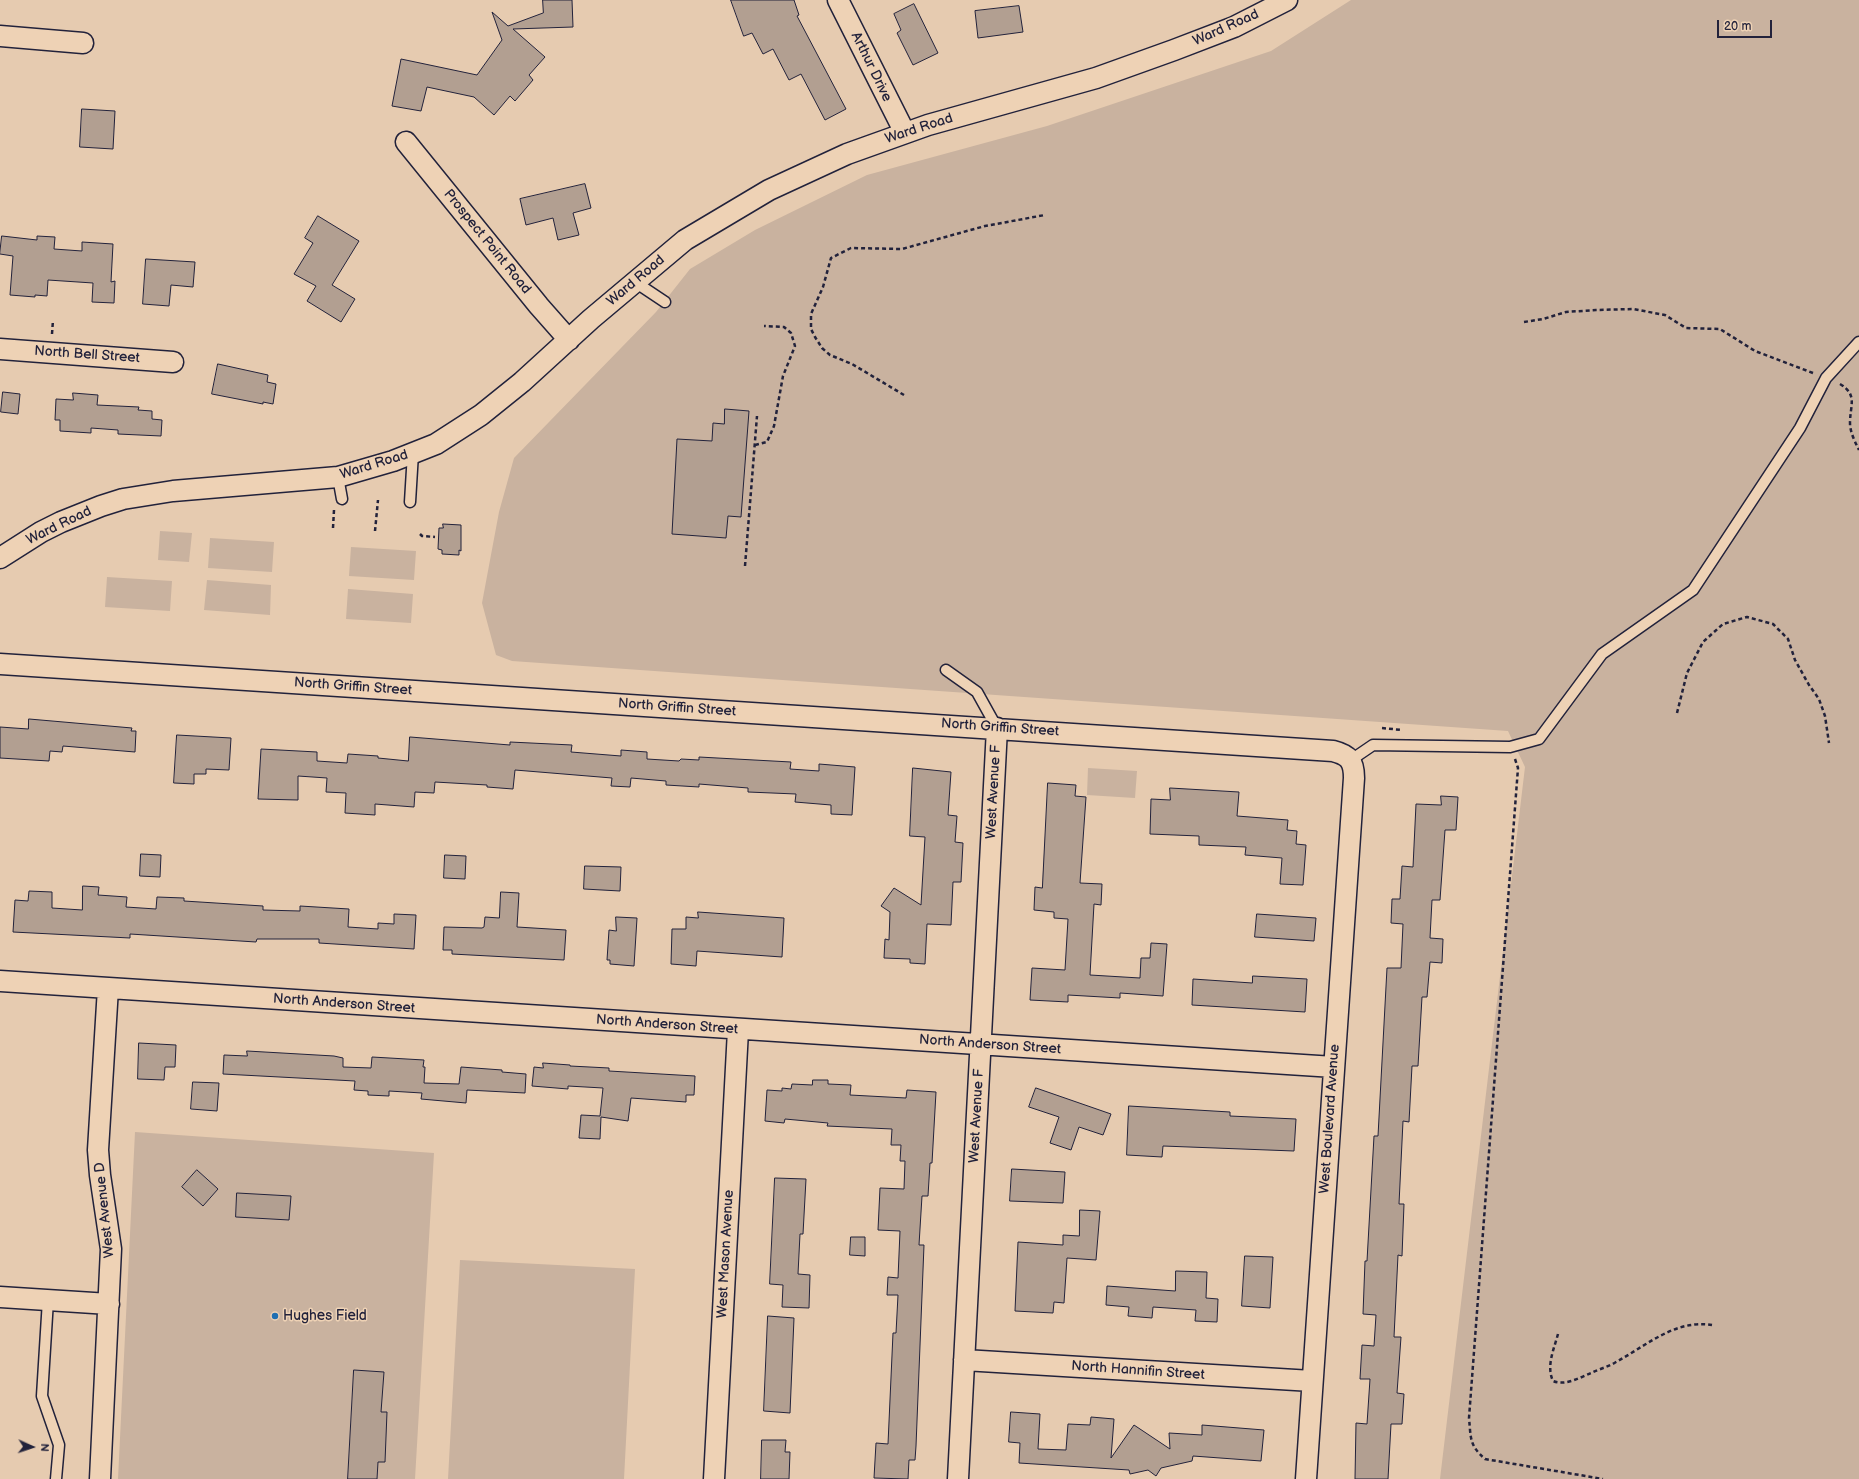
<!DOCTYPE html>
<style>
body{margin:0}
#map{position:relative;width:1859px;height:1479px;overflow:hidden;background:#e6cbb0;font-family:"Balsamiq Sans",sans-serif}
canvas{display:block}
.north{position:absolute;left:12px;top:1427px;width:40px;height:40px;-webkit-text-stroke:3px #eed2b5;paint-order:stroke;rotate:93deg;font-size:11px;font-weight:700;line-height:16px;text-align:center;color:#22223b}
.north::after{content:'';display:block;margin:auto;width:14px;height:18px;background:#22223b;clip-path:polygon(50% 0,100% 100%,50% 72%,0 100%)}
.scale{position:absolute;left:1717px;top:20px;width:55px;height:18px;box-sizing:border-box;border:2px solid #22223b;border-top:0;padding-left:5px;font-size:12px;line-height:14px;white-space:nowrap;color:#22223b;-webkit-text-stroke:3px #eed2b5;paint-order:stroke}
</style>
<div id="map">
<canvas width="1859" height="1479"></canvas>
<div class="north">N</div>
<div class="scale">20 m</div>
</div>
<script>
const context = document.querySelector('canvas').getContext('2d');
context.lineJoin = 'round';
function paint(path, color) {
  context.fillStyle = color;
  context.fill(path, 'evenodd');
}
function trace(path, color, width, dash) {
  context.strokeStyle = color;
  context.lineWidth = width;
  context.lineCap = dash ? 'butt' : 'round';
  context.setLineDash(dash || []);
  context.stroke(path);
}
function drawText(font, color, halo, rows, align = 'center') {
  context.font = font + ' "Balsamiq Sans",sans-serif';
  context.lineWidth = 3;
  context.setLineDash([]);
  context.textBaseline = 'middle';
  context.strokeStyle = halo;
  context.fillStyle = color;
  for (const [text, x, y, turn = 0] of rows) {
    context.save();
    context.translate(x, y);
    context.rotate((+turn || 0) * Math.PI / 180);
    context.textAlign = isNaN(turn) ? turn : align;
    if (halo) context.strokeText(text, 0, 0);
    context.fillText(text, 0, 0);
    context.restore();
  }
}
paint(new Path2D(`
 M1351,0h508v1479h-419l85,-712 -17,-36 -996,-70 -16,-6 -14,-52 17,-91 15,-54 142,-146 34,-43 65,-39 112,-55 180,-49 224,-75z
 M160,531l32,2 -3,29 -31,-2z
 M210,538l64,4 -2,30 -64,-4z
 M351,547l65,4 -2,29 -65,-4z
 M107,577l65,4 -2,30 -65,-4z
 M207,580l64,5 -1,30 -66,-5z
 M348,589l65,5 -2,29 -65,-4z
 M1088,768l49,3 -2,27 -48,-3z
 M135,1132l299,21 -19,326h-297z
 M460,1260l175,9 -11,210h-176z`), '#c9b29f');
const building = new Path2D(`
 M543,0h29l1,27 -60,2 32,28 -16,18 4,5 -18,21 -5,-5 -16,19 -20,-18 -47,-10 -6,24 -29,-5 9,-47 76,16 25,-35 -10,-28 16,14 35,-13z
 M731,0h63l5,15 -2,1 49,93 -21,11 -24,-46 -12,6 -16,-31 -10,5 -11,-21 -8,3z
 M914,4l24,49 -25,12 -16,-32 4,-3 -7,-16z
 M1019,6l4,26 -45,6 -3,-27z
 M82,109l33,2 -2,38 -33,-2z
 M585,184l6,24 -18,5 6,22 -21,5 -5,-22 -27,7 -6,-26z
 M318,216l41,25 -27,44 23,14 -14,23 -34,-21 9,-15 -22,-12 19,-31 -8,-5z
 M2,236l35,4v-4l18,1 -1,12 28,2v-9l31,2 -2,38 4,-1 -1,22 -22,-1 1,-19 -45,-3 -1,16 -12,-1v2l-25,-2 3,-39 -13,-2z
 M146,259l49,3 -2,25 -22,-2 -2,21 -26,-2z
 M218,364l50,11 -1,7 9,2 -3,20 -10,-2v2l-51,-10z
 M3,392l17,2 -2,20 -17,-2z
 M73,393l25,2 -1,10 42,2 -1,3 14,1v8l10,1 -1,16 -43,-2v-4l-27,-2v5l-31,-2v-11h-5l1,-21 17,1z
 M725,409l24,2 -8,106 -13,-1 -2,22 -54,-4 5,-95 35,2 1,-18 11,1z
 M443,524l18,1v26l-2,-1v5l-17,-1v-4l-4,-1 1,-21h4z
 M29,719l103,9 -1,3h5l-1,21 -72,-6 -1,6 -12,-1 -1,10 -49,-3v-31l28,2z
 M177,735l54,3 -2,32 -23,-1v5h-12v10l-20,-1z
 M410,737l100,8v-3l62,3 -1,7 50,4v-6l26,2v7l32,2 2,-2 18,1v-3l92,5 -1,7 29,2v-7l36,3 -3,48 -21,-1v-9l-36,-3 1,-8 -48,-2v-4l-49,-4v3l-33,-2v-4l-35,-3 -1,9 -19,-1 1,-8 -97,-8 -2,19 -26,-2v-2l-52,-3 -1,11 -19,-1 -1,15 -39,-3v11l-30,-2 1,-20 -20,-1 1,-14 -29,-2v24l-40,-1 3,-50 56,3v9l30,2 1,-9 30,2v2l30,3z
 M913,768l38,4 -3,43 9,1 -2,26 8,1 -2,39h-8l-2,43 -24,-1 -2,40 -15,-1v-4l-26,-1 1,-19 4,1 1,-28 -9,-6 13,-18 27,17 4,-68 -15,-1z
 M1048,783l28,2 -1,11 11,1 -6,86 22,1 -1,21 -7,-1 -4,71 50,3 1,-20h9l1,-15 16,1 -4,52 -43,-3v5l-52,-3v7l-38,-2 2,-32 33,2 3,-51 -14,-1v-6l-20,-2 1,-23 7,1z
 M1170,788l69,4 -2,24 51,4 -1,10 10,1 -1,13 10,1 -3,40 -23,-1 2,-26 -37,-3 1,-8 -47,-2v-9l-49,-2 1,-35 19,1z
 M1441,796l17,1 -2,33h-11l-5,70h-8l-2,38 13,1 -1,24 -12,-1 -3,35h-5l-4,69h-6l-3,56 -6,-1 -4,83h5l-2,52 -4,-1 -4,82h7l-4,56 7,1 -2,30h-11l-3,55h-33l1,-56 11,1 3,-45h-10l2,-34 12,1 2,-31 -13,-1 2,-53h2l7,-125h4l9,-168h14l2,-44 -12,-1 1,-24h8l2,-33 11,1 3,-63 25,1z
 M141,854l20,1 -1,22 -20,-1z
 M445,855l21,1 -1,23 -21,-1z
 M585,866l36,1 -1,24 -36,-2z
 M83,886l16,1 -1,8 29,2 -1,10 30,2 1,-12 27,1v3l79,5v4l37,1v-5l49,3 -1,18 30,2v-6l16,1v-10l22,1 -2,34 -95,-6v-4h-62l-1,3 -126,-8v4l-117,-6 2,-32 13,1 1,-10 23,1v16l30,2z
 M501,892l18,1 -2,34 49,3 -2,30 -112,-6v-4h-9l1,-23 38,1 2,-1 1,-10 14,1z
 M698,912l86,6 -2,39 -85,-6 -1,15 -25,-2 1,-35h14v-12l12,1z
 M1257,914l59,4 -2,23 -59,-4z
 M616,917l21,1 -3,48 -24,-2v-4h-3l2,-30 7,1z
 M1253,976l54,3 -2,33 -113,-7 1,-26 59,4z
 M139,1043l37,2 -1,22h-10l-1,13 -26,-1z
 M247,1051l87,5 9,2v9l28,1 1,-11 52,3 -1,7h2l-1,16 35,1 2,-17 41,3v2l24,2 -1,19 -58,-3 -1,13 -45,-4 1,-6 -33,-2v5l-21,-1v-4l-14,-1 1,-9 -132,-7 1,-19 23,1z
 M543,1063l27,2v1l39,2v3l86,5 -1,19h-8v7l-55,-4 -3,23 -27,-4 -1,22 -21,-1 2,-23 19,1 3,-28 -35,-2v3l-36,-3 2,-19 9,1z
 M813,1080h15v4l23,1 -1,10 56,3 1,-8 29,2 -4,71h-2l-2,33h-6l-3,49h5l-8,201 -1,14h-6l-1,19 -34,-1 2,-35 12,1 5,-111h3l2,-38h-11l1,-18 10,1 2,-47 -22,-1 2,-42 24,1 1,-28h-5l1,-16h-10l1,-16 -65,-3 1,-3 -43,-4 -1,4 -19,-2 2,-31 15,1v-3l9,1 1,-5 20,1z
 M193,1082l26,1 -2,28 -26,-2z
 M1036,1088l75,26 -8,21 -24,-8 -8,23 -21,-7 9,-26 -30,-10z
 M1129,1106l101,6v4l66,3 -2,32 -131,-5 -1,11 -35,-2z
 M1012,1169l53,3 -2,31 -53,-2z
 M197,1170l21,19 -15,17 -21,-19z
 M775,1178l31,1 -3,55h-3l-2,40 12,1 -1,33 -27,-1 1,-22 -13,-1z
 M237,1193l54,3 -2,24 -53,-3z
 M1080,1210l20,1 -4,49 -29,-2 -3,45 -10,-1 -1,11 -38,-2 3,-69 45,3v-10l16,1z
 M851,1237h14v19l-15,-1z
 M1245,1256l28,1 -3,51 -28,-2z
 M1176,1271l31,1 -1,26 12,1 -1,23 -22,-1 1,-11 -43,-3 -1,11 -24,-2 1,-9 -23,-2 1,-19 68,5z
 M768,1316l26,2 -4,95 -26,-2z
 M354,1370l30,2 -3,40h6l-2,50h-7l-1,17h-29z
 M1011,1412l29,2 -2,35 28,1 2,-26 22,1 1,-8 23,2 -3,39 23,-33 36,24 -1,-16 33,2v-10l62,5 -3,31 -68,-5 -1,5 -31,7 -5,8 -8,-6 -18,4 -1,-4 -110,-7 1,-20 -11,-1z
 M762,1440h24l-1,12h5l-1,27h-28z`);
paint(building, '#b29f91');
trace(building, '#22223b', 1);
const service = new Path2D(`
 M635,282l30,20
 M338,477l4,22
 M410,502l3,-49
 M946,670l31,22 20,36
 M1351,760l22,-15 137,2 29,-8 63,-85 91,-64 107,-162 26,-50 33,-36
 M48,1300l-6,96 17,49 -3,34`);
const minor = new Path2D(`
 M838,0l67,133
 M0,36l83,7
 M406,142l133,164 30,34
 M0,349l173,13
 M0,558l41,-26 20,-10 40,-16 22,-7 50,-8 165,-14 55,-16 43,-17 45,-29 41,-33 69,-63 94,-79 84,-50 78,-36 81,-29 168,-47 78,-28 60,-23 53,-27
 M0,664c444,29 888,56 1333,87 16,4 21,10 21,27l-48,701
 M0,981l1334,86
 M0,1297l109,7
 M964,1360l348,21
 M100,1479l11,-230 -11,-74 -2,-25 10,-162
 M714,1479l24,-449
 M958,1479l39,-751`);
trace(service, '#22223b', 13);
trace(minor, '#22223b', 23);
trace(new Path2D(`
 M1524,322l19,-3 23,-7 30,-2 37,-1 32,6 21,13 34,1 35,22 58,22
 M52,334l1,-14
 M1840,384c18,11 10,21 10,39 0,9 5,19 9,27
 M904,395l-52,-31 -22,-9 -8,-7 -7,-11 -4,-8v-15l12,-27 8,-29 20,-10 51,1 83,-23 60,-11
 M755,445l12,-3 7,-16 9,-50 12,-30 -4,-13 -7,-6 -20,-1
 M333,528l1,-18
 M375,531l3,-31
 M420,534l2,2 13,1
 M745,566l12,-150
 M1677,713l10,-40 16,-31 20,-18 24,-7 26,7 15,15 7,21 14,25 10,14 6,17 4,27
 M1382,728l20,2
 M1515,759l3,9 -49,650c2,20 0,27 16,41l118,20
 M1558,1334c-4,15 -12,32 -5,47 12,5 26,-3 38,-8 8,-4 17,-6 25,-11 30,-16 59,-43 96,-37`), '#22223b', 2.5, [4, 3]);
trace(service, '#eed2b5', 10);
trace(minor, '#eed2b5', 20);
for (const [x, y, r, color] of [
 [275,1316,4,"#1f6fb2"]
]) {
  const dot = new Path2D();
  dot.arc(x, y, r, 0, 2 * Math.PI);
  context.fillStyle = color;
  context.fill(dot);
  trace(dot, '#eed2b5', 1.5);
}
drawText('14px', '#22223b', '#eed2b5', [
 ["Ward Road",1226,28,-24],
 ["Arthur Drive",871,67,64],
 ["Ward Road",919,129,-18],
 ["Prospect Point Road",487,242,51],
 ["Ward Road",636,281,-40],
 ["North Bell Street",87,355,4],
 ["Ward Road",374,465,-17],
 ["Ward Road",59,526,-26],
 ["North Griffin Street",353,687,4],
 ["North Griffin Street",677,708,4],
 ["North Griffin Street",1000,728,4],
 ["West Avenue F",994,792,-87],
 ["North Anderson Street",344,1004,4],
 ["North Anderson Street",667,1025,4],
 ["North Anderson Street",990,1045,4],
 ["West Avenue F",977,1116,-87],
 ["West Boulevard Avenue",1330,1119,-86],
 ["West Avenue D",105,1210,-96],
 ["West Mason Avenue",726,1254,-87],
 ["North Hannifin Street",1138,1371,4]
]);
drawText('14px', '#22223b', '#eed2b5', [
 ["Hughes Field",283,1316]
], 'left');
</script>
